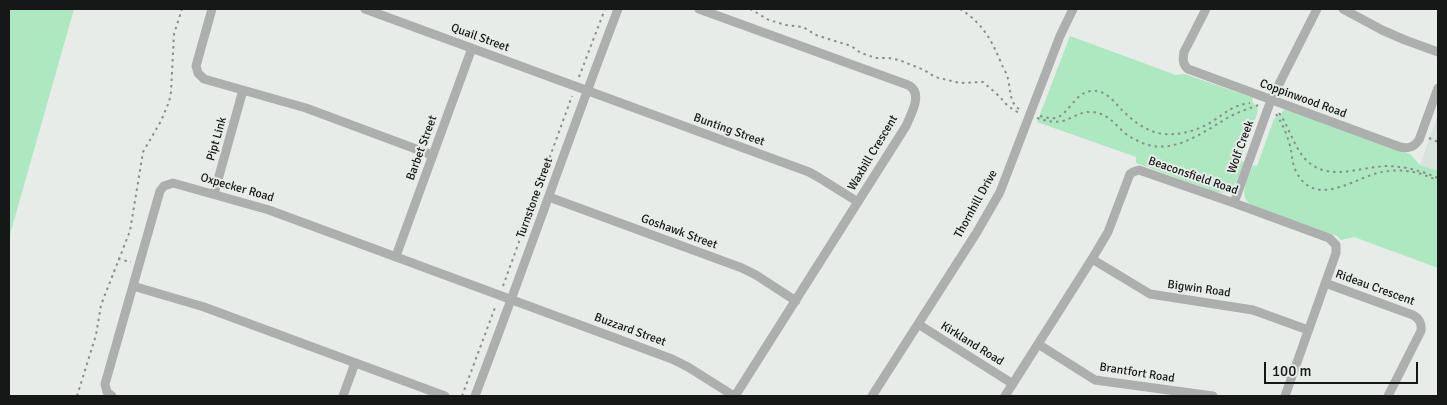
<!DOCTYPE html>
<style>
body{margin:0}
#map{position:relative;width:1447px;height:405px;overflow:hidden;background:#e7ece8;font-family:Signika,sans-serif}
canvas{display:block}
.frame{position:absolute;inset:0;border:10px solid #161817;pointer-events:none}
.scale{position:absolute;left:1264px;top:362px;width:154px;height:22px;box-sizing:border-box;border:2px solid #161817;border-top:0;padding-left:6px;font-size:15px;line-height:18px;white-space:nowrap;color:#161817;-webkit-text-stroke:4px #e7ece8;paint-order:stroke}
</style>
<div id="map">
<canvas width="1447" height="405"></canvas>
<div class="frame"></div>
<div class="scale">100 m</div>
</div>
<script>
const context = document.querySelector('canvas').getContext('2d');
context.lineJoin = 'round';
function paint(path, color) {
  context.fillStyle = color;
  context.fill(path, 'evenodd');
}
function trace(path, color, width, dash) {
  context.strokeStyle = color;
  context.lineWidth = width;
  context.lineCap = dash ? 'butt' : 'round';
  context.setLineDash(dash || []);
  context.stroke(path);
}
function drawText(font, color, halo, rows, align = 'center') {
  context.font = font + ' Signika,sans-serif';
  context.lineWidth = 4;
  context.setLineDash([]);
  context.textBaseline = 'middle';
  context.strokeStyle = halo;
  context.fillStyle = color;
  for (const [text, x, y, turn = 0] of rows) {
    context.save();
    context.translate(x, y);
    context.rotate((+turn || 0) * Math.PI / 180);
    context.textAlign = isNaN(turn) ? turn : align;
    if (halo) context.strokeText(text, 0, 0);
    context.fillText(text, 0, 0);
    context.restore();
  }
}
paint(new Path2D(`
 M1438,114v57l-18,-6z`), '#d8e4db');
paint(new Path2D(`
 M9,9h65l-65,229z
 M1070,36l106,39 9,-1 68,24 -1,3 6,8 -1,5 -17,46 4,2c-6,14 -9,35 -28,30l-80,-29v-6l-99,-35z
 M1283,110h4l123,44 10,11 18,6v97l-84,-31 -13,3 -4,-4 -84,-30c-17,-9 -5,-27 0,-41l4,1 17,-47 8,-6z`), '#ade8c0');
trace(new Path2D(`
 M750,9l19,11 17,5 17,2 13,8 35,11 10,7 15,5h13l10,2 25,10 11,7 25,6 23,-1 16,14 8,9 8,6 6,2
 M960,9c23,14 32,32 42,56 2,4 5,9 6,14 3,12 1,25 13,31
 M579,77l26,-68
 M1279,113c11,15 14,33 27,47 22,22 54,7 80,6 18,0 36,5 52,12
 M1276,114c6,9 10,18 13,28 4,14 2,24 11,36 21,28 58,-2 82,-6 19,-4 40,0 56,9
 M1040,116c5,1 10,3 15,2 14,-3 19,-25 36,-27 16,-2 24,13 34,22 10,9 20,17 33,20 18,4 39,-2 55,-12 13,-9 21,-16 37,-18
 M1037,118c9,3 17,5 26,3 10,-3 18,-10 29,-9 16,1 23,13 34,22 4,4 9,5 14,8 30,14 59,-7 84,-22 11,-7 23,-11 35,-15
 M1429,138l9,4
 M118,259l13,3
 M503,286l69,-190
 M77,396l19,-61 5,-30 29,-74 13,-79 18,-31 8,-19 2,-10 3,-58 8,-25
 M462,396l34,-91`), '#8b8e8c', 2, [2.5, 4]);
trace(new Path2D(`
 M212,9l-16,57 2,7 6,6 102,29 126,47
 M365,9l444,163 9,5 40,25
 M699,9l209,76c16,8 3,29 -2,41l-171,270
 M1206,9l-22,43c-1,7 -2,12 4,17l212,78c9,2 14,0 19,-7l19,-52
 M1343,9l39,21 23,10 33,12
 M214,194l29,-104
 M549,197l193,71 14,7 40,26
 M1234,203l37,-103 46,-91
 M396,256l76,-208
 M1092,259l58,35 103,16 55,20
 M1325,283l88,32c6,3 9,9 8,16l-33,65
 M133,286l71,21 241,89
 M918,324l95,60
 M1038,344l57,36 118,16
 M112,396l-5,-4 -2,-8 55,-193 4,-5 9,-3 96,27 403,149 16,8 46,29
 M343,396l12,-33
 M475,396c49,-128 94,-259 143,-387
 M872,396l105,-164 23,-40 60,-156 13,-27
 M1005,396l87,-137 16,-27 22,-58 3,-2 6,-2 95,33 95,35 7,7v8l-51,143`), '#acafad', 9);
drawText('12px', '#161817', '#e7ece8', [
 ["Quail Street",480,38,20],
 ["Coppinwood Road",1303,99,20],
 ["Bunting Street",729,130,20],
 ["Pipt Link",217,139,-74],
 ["Wolf Creek",1241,147,-70],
 ["Barbet Street",422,148,-70],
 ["Waxbill Crescent",873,153,-59],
 ["Beaconsfield Road",1193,176,19],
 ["Oxpecker Road",237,188,16],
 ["Turnstone Street",535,198,-70],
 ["Thornhill Drive",976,204,-61],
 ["Goshawk Street",679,232,20],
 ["Rideau Crescent",1375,288,20],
 ["Bigwin Road",1199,289,8],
 ["Buzzard Street",630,330,20],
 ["Kirkland Road",972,344,32],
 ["Brantfort Road",1137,373,9]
]);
</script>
